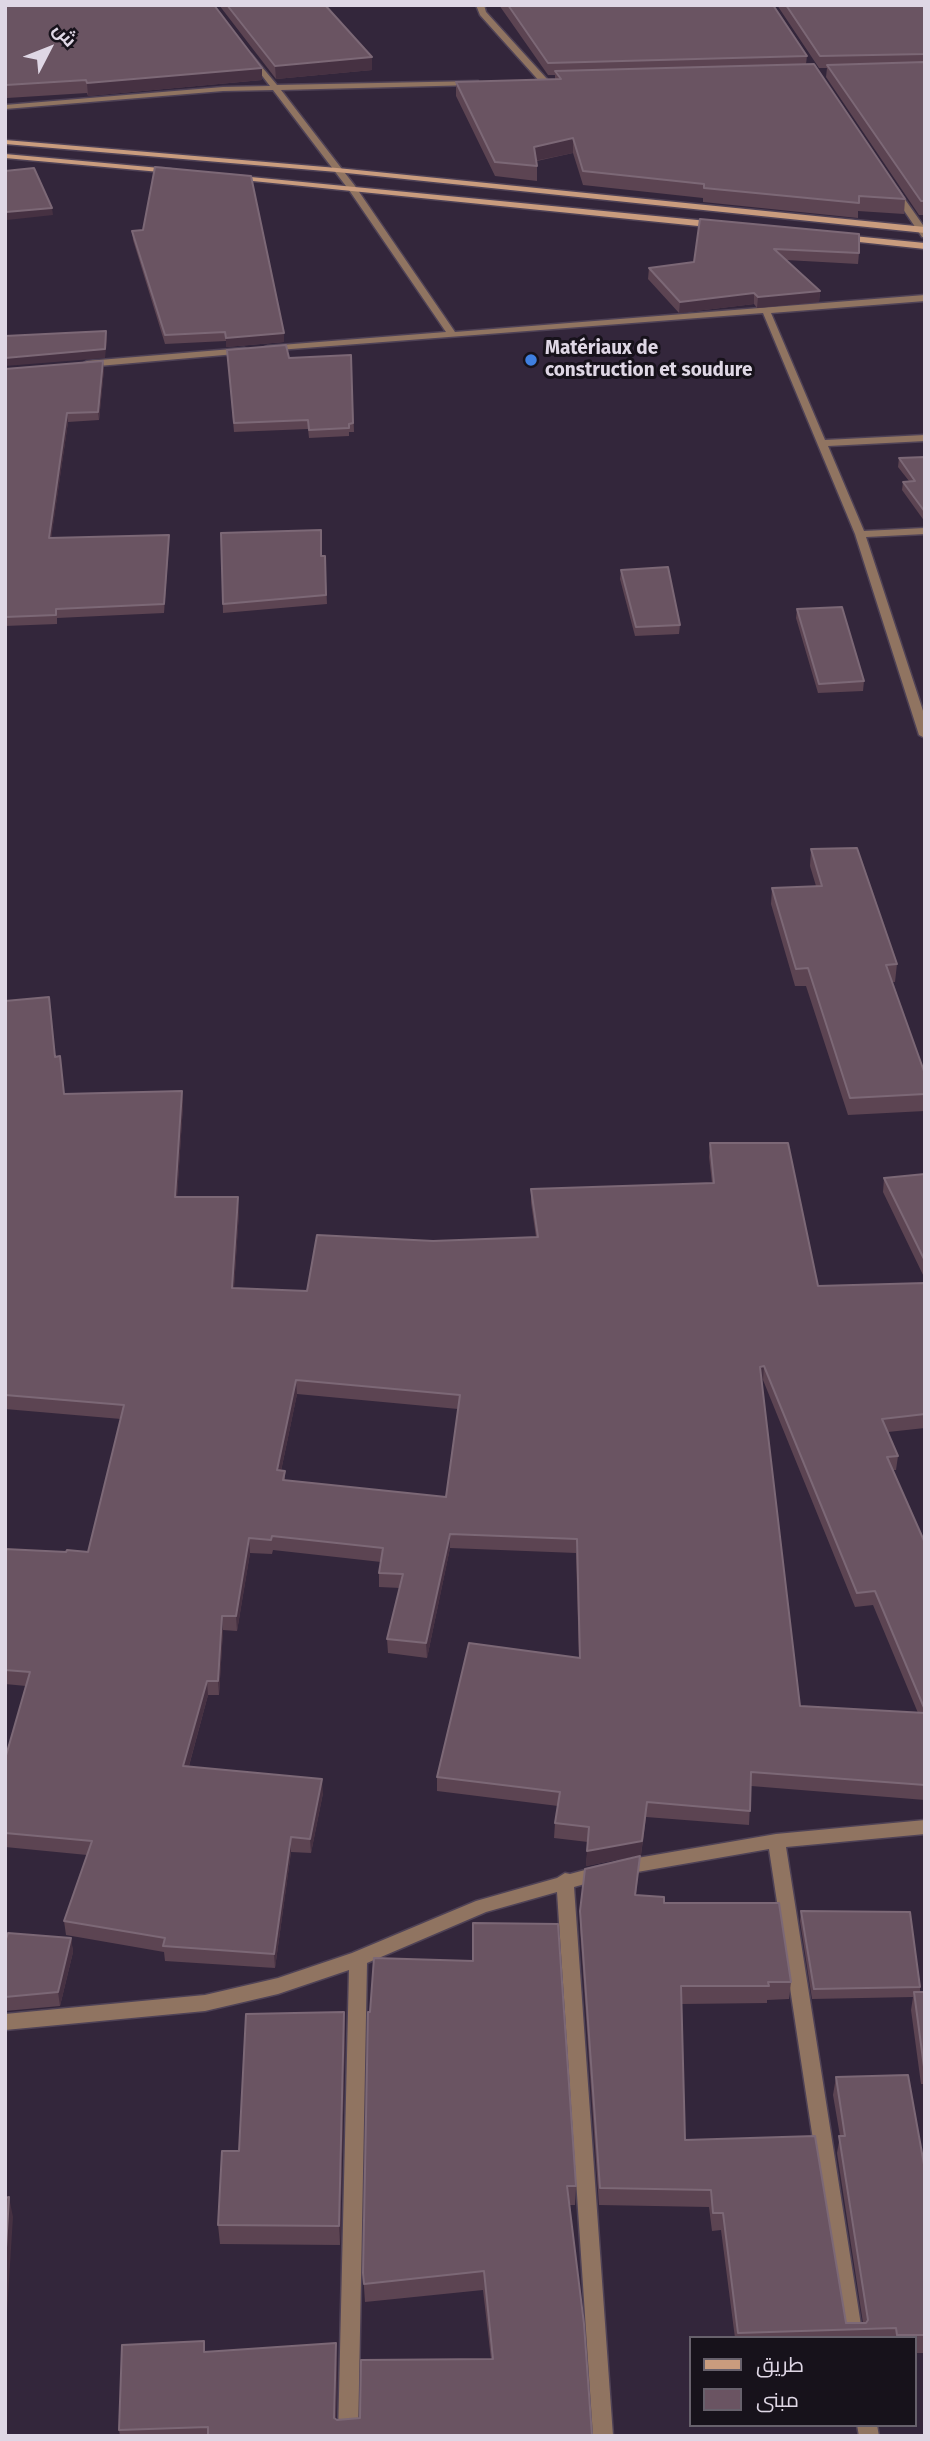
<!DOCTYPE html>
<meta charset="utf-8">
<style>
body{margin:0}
#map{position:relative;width:930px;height:2441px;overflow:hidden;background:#33263b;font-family:"Fira Sans",Cairo,sans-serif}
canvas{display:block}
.frame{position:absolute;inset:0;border:7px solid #dfd7e5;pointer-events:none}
.legend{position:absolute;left:689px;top:2336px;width:228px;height:91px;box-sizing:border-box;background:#17121b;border:2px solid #67616c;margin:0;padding:9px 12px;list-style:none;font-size:21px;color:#dfd7e5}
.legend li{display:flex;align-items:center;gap:14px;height:35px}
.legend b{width:35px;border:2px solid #67616c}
.north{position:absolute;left:14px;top:14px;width:70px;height:70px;-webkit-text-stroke:5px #17121b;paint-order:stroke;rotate:48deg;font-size:19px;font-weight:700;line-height:28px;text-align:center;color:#dfd7e5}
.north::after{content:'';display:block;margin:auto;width:24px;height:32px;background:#dfd7e5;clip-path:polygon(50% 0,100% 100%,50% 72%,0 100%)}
</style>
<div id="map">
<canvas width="930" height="2441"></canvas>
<div class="frame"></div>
<ul class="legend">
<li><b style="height:9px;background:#c99c7e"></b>طريق</li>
<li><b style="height:19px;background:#6a5462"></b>مبنى</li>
</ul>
<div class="north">ش</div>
</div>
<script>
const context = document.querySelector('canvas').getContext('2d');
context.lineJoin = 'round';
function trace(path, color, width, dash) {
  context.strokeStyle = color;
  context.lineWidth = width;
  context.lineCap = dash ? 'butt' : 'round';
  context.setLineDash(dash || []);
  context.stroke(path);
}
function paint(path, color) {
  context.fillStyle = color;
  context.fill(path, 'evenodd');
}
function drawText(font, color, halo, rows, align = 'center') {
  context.font = font + ' "Fira Sans",sans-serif';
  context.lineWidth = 6;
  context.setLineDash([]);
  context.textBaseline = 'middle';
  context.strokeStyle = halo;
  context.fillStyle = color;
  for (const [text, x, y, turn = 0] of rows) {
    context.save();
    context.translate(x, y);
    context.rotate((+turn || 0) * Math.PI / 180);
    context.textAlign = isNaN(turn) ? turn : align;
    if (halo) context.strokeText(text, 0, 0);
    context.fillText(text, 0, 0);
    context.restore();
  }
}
const street = new Path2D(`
 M476,5h8l2,7 61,67v4h-6l-61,-68z
 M251,54l26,31 201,-4v4h-3l-194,5 74,96 100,146 470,-37v6l-154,12 54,127 100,-5v6l-97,5 36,85 61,-3v6l-59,3 59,180v21l-6,-3 -64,-201 -92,-221 -498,38v-4l3,-1 178,-14 -97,-142 -76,-100 -50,1 -218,18v-4l218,-18 47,-1 -23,-30z
 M891,188h6l28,40v9h-3l-32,-47z
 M244,348l3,1v4l-160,14 -5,-3 5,-3z
 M925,1820v14l-139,13 77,491h-20l-74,-489 -149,26 -6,-2 -3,-5 3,-5 6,-2 156,-27z
 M600,1866l6,2 3,5 -3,5 -32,9 39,549h-20l-36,-544 -71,20 -119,51 -9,473h-20l11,-466 -71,24 -73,17 -200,19v-16l200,-19 73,-17 74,-25 124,-52 81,-23 8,-5 5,1z
 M857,2425h20l2,11h-20z`);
const secondary = new Path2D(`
 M5,140l332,28 588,59v6l-588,-61 -332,-28z
 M5,154l166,15 4,2 -4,2 -166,-15z
 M230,175l488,47 4,3 -4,3 -485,-49 -4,-2z
 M843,235l82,8v6l-85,-9v-4z`);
trace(street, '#4f4256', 3);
trace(secondary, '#4f4256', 3);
paint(street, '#907461');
paint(secondary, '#c99c7e');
paint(new Path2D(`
 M5,5l257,75 -174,16 -1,-3 -80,5 -2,4z
 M219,5h106l47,65 -96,9z
 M499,5h274l34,51 -1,8 99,135 -1,15 -46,-3v7l-155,-16v-4l-120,-13 -10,-32 -36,8v20l-42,-5 -39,-80v-14l99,-3v-4h-7z
 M777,5h148v210h-6l-93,-138 1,-9h-8z
 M700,219l159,34 -1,11 -72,-4 34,31 -1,11 -62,6 -3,-4 -75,9 -31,-34 1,-11 45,-6z
 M143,230l141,103v9l-58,5v-6l-61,3 -32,-104 -1,-9z
 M227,350l62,8 62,-3 3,77h-5v4l-40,2 -1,-9 -74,3z
 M5,369h99l-5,51 -31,2 -17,116 118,6 -5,69 -107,5v6l-52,2z
 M925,457v65l-23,-32 1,-8 6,-1 -11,-14 1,-9z
 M221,533l100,23h4l2,48 -104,9z
 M621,570l59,55 -1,9 -44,2 -15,-57z
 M797,609l67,72 -1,10 -45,2 -22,-75z
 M811,849l86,115 -2,18h-3l33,92v37l-77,4 -42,-129h-11l-24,-82 1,-16 44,-2 -6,-20z
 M5,1001l50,56 9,37 118,-3 1,14 -6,92 62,14 -5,77 73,3 126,-50 103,-4 -5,-34v-14l181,-6 -3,-26 1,-14 108,143 107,-3v145l-37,4 10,24 -2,14h-3l32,73v257l-174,-14 -2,39 -103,-8 -5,38 -55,11 2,-24 -34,-4 1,-15 3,-17 -121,-15v-14l142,-119 -3,-105 -126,-5 -23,110 -39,-5 -1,-14 13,-51 -21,-1v-14l2,-11 -108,-12 -1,4 -22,-1 -13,78 -14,-1 -4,65h-11l-19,71 134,27 -12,60 -20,-1 -16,116 -110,-7 -1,-9 -98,-17 -2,-14 23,-66 -82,-8v-88l21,-73 -21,-2v-135l61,3h22l33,-133 -116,-10zM761,1380h2l92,227 18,-2 45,108 -118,-7zM297,1394l161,15 -12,88 -161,-17v-9h-4z
 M925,1174v105l-42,-87 1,-14z
 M640,1856l-4,39 28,8 127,79 -2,17 -22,1v3l-85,1 3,136 161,183h17l-26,-170 3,-17 -7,-41 3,-18 89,93v183h-11v-15h-179l-14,-108 -9,1 -3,-24 -110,-2 -19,-277v-17z
 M801,1911l119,76v5h5v92h-4l-10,-74 2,-13 -101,2 -12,-78z
 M71,1938l2,14 -13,54 -55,5v-69z
 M344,2012l1,19 -5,214 -120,-1 -2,-19 21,-74z
 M368,2012l208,174 -1,19h-5l22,231h-472l-1,-6 85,-89 1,11 132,9 -1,58 1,1 23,-2 131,-59 -8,-69 -118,12 -2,-29z`), '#5c4452');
paint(new Path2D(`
 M372,57v13l-96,9 -1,-13z
 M262,68v12l-174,16 -1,-13z
 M573,138v15l-39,8v-14z
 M52,208l1,7 -46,5 -1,-8z
 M820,291l-1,11 -62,6 1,-11z
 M754,293v11l-75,9 1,-11z
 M106,331l1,8 -2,19 -100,8v-8z
 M284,333v9l-58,5v-9z
 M103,361l1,8 -5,51 -1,-8z
 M67,413l1,9 -18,125 -1,-9z
 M169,535v9l-5,69v-9z
 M182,1091l1,14 -7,106 -1,-14z
 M238,1197l1,14 -6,91 -1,-14z
 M764,1366l-1,14 -4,1 1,-14z
 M296,1380l1,14 -19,91 -1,-15z
 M450,1534v14l-23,110 -1,-15z
 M249,1538l1,15 -13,78 -1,-15z
 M222,1616l1,14 -4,65 -1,-14z
 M207,1681l1,14 -23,85 -2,-14z
 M322,1779l1,14 -12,60 -1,-14z
 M647,1802l-6,53 -55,11 1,-15z
 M291,1837v15l-16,116 -1,-14z
 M71,1938l2,14 -13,54 -2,-14z
 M344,2012l1,19 -5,214 -1,-19z
 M9,2197l4,20 -7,111 -1,-63z
 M336,2343l1,18 -2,75 -1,-18z`), '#463142');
const building = new Path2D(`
 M5,5h209l48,63 -175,15 -1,-3 -80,5 -1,2z
 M227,5h98l47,52 -97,9z
 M508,5h265l34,51 -259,7z
 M786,5h139v49l-105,2z
 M925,62v139h-4l-94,-136z
 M814,64l91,135 -46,-3v7l-155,-15v-4l-121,-13 -10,-33 -39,9 3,19 -42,-4 -39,-80 105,-3 -6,-8z
 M155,167l96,9 33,157 -58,5 -1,-6 -60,3 -33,-104 11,-1z
 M34,168l18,40 -46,4 -1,-41z
 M700,219l159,15v19l-85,-4 46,42 -62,6 -4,-4 -74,9 -31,-34 45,-6z
 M106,331l-1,18 -100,9v-22z
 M286,345l3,13 62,-3 2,68 -4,1v4l-40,2 -1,-10 -74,3 -7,-73z
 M103,361l-5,51 -31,1 -18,125 120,-3 -5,69 -108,5v6l-51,2v-248z
 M925,457v55l-22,-30 12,-1 -16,-23z
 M321,530v26h4l1,39 -103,9 -2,-71z
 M668,567l12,58 -44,2 -15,-57z
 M842,607l22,74 -45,3 -22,-75z
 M857,848l40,116 -11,1 39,109v20l-75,4 -42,-130 -12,1 -24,-81 50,-2 -11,-37z
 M49,997l6,60 5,-1 4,38 118,-3 -7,106h63l-6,91 75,3 10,-56 116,6 105,-4 -7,-48 183,-6 -4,-40h78l30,143 107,-3v131l-43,5 16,37 -11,1 38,86v167l-50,-119 -18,2 -93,-227 -4,1 40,339 125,7v72l-174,-13 -1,39 -103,-9 -5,39 -55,10 2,-24 -34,-4 5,-31 -123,-15 32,-134 111,15 -3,-119 -127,-5 -24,109 -39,-4 16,-65 -24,-1 4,-25 -111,-12 -1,4 -22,-2 -13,78h-14l-4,65h-11l-24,85 139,13 -12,60 -19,-2 -17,117 -111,-8 2,-8 -101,-17 28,-80 -87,-8v-74l25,-87 -25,-2v-121l61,3 1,-2 21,2 36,-147 -119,-10v-394zM296,1380l164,15 -14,102 -163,-17 2,-9 -8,-1z
 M925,1174v87l-41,-83z
 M640,1856l-5,39 29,2v6h115l12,79h-23l1,4h-88l4,154 130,-4 31,187h20l2,-3 -29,-184h6l-9,-59 72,-2 17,95v165h-28l-1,-7 -158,5 -15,-120h-10l-2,-23 -111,-2 -20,-277 5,-42z
 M801,1911l109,1 10,75 -106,2z
 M473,1923l85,1 18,262h-9l17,138 8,112h-384v-9l-89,3 3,-85 82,-4v11l132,-9 -2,75 3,2 23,-2 1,-58 132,-1 -9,-88 -120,13 -1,-11 5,-261h2l4,-54 99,3z
 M8,1933l63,5 -13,54 -53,5v-55z
 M914,1992h11v75h-1z
 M344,2012l-5,214 -121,-1 4,-74h17l7,-137z
 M9,2197l-4,68v-67z`);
paint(building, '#6a5462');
trace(building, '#7c6876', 2);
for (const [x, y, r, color] of [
 [531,360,7,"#3f7fe0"]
]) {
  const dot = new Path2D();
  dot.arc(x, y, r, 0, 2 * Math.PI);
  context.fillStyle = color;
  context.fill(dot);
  trace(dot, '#17121b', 2.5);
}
drawText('bold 19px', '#dfd7e5', '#17121b', [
 ["Matériaux de",545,349],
 ["construction et soudure",545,371]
], 'left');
</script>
